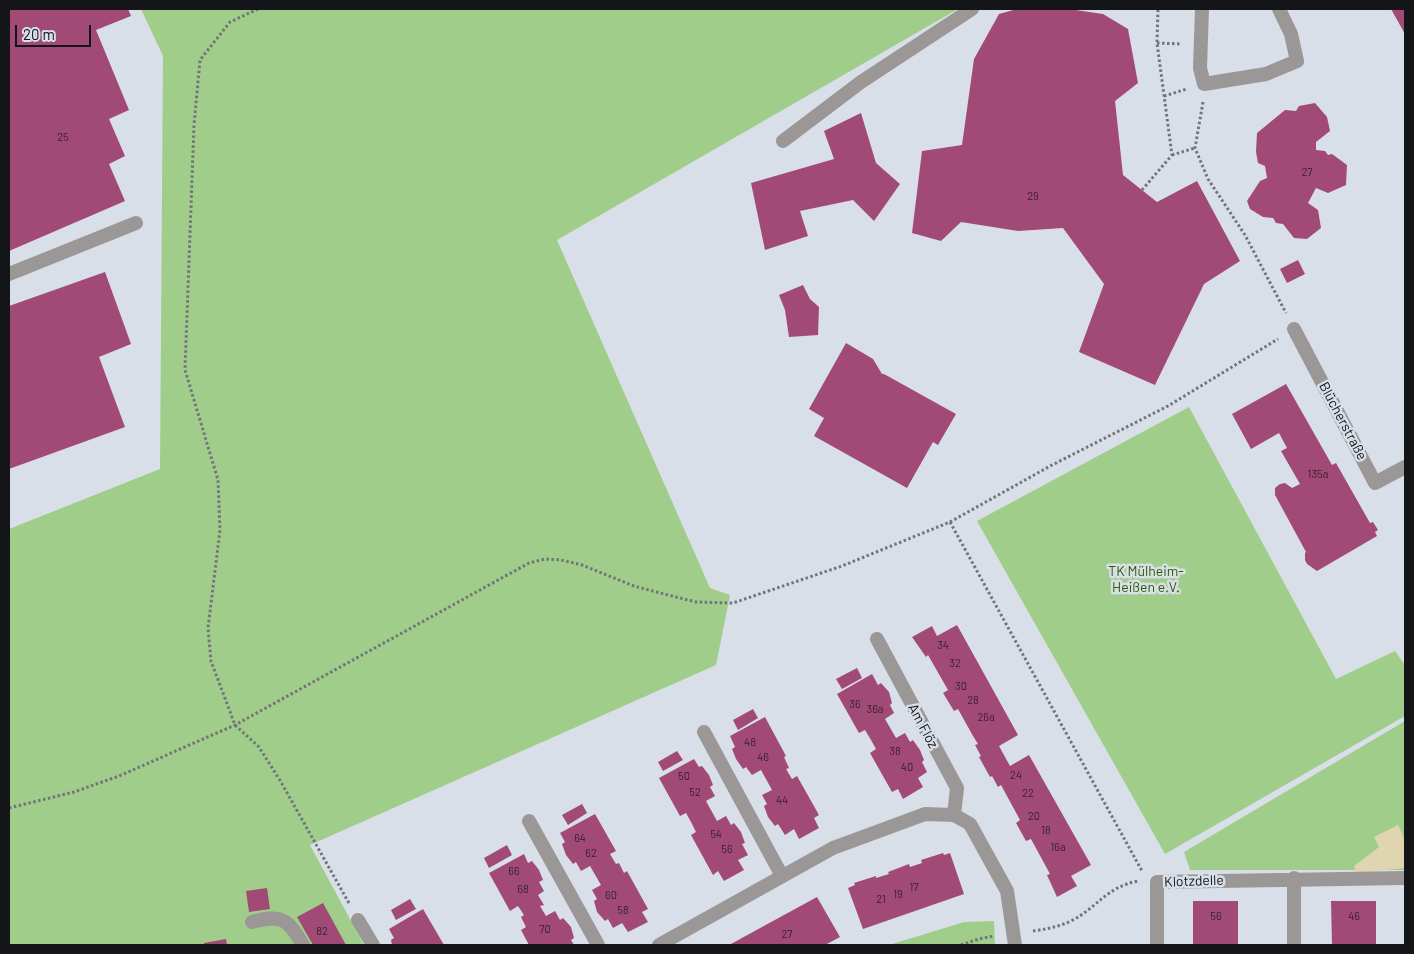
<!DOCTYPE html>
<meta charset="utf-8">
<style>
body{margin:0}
#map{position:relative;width:1414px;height:954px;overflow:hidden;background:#d9dfe8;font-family:Barlow,sans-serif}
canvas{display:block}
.frame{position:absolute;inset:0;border:10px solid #131518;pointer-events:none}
.scale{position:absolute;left:15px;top:25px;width:76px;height:22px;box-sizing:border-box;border:2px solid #131518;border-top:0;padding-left:6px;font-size:15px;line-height:18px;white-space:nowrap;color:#131518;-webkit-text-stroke:4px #d9dfe8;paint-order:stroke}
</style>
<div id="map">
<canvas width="1414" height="954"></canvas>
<div class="frame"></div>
<div class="scale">20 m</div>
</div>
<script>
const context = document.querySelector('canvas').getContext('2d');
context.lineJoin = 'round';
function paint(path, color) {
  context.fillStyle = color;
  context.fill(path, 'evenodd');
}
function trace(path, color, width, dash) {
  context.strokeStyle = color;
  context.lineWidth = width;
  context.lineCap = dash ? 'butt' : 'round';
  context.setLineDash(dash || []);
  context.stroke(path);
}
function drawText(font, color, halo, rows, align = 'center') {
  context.font = font + ' Barlow,sans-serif';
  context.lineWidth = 5;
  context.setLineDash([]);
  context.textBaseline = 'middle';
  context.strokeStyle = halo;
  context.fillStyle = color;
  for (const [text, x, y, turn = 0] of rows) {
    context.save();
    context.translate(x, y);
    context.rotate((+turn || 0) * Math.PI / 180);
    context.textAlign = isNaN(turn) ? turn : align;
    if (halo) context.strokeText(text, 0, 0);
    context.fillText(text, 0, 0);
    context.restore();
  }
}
paint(new Path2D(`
 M141,9h817l-401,231 153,348 20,7 -14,70 -406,180 54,100h-355v-416l151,-60 3,-413z
 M1189,407l147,272 59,-28 10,14v51l-240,138 -188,-333z
 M1405,721v149h-215l-6,-18z
 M994,921l1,24h-106l75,-23z`), '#a0cd8a');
paint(new Path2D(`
 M1398,825l7,15v28l-49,5 -2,-7 25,-19 -5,-10z`), '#dfd5b0');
paint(new Path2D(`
 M9,9h119l3,7 -35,14 33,80 -20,9 16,37 -16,8 16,37 -116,50z
 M1017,9h52l34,5 25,15 10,54 -23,18 8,74 34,27 40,-21 43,80 -36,23 -49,101 -76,-33 25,-68 -41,-56 -45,3 -57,-9 -20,19 -29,-8 10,-82 40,-6 12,-86 25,-45z
 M1391,9h14v25z
 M1315,103l12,14 3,14 -14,11v8l9,1 3,4 4,-1 15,11 -1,20 -18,8 -12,-5 -8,15 10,7 3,18 -14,11 -13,-1 -11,-14 -7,-1 -3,-5 -10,-1 -13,-8 -3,-8 13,-20 7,-3 -2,-12 -7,-3 -2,-11 1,-19 28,-23 11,1 3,-5z
 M861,113l15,50 24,21 -26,37 -21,-21 -53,11 8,25 -43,14 -14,-67 83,-24 -10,-28z
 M1298,260l7,14 -18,9 -7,-14z
 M105,272l26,72 -32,13 26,70 -116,42v-163z
 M803,285l7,14 9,8 -1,28 -29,2 -4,-27 -6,-15z
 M846,343l27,16 9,15h2l72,40 -18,31 -5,-3 -26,46 -93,-52 10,-18 -15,-9z
 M1286,384l46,81 4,-2 34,60 3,-1 5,8 -3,2 2,4 -60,35 -10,-7 -2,-4v-7l1,-1 -31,-57v-7l5,-4 5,-1 7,5 8,-4 -19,-33 6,-3 -8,-15 -28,16 -19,-35z
 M957,625l61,110 -19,11 11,20 19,-11 62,110 -20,11 6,10 -20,11 -10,-22 3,-1 -19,-35 -5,2 -10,-18 4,-3 -19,-35 -3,2 -6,-11 -2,1 -11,-20 2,-1 -6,-11 3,-1 -5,-8 -15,-27 -4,2 -11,-18 5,-3 -20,-35 -2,2 -14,-20 20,-11 5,10z
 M857,668l5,10 -20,11 -6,-10z
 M872,674l6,11 3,-2 8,9 3,11 -2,2 4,8 -9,6 11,19 9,-5 5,9 3,-2 7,10 4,10 -2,2 5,10 -9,6 5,9 -20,12 -5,-10 -6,3 -22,-39 6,-4 -5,-9 -6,-10 -6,3 -22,-39z
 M753,709l5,9 -20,12 -5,-10z
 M765,717l21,39 -2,1 5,11 -3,1 6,10 5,-3 22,39 -5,3 5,10 -20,11 -5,-10 -9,6 -7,-11 -3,2 -7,-9 -4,-11 3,-2 -5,-9 10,-5 -11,-20 -9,5 -6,-8 -3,2 -7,-10 -4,-10 3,-2 -5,-11z
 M677,751l6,9 -20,11 -5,-9z
 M694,759l5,8 3,-1 7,9 4,10 -3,2 5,9 -9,5 11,20 9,-5 5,9 3,-2 7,9 4,11 -3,1 6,11 -10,5 6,10 -20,11 -6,-10 -5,4 -22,-40 5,-3 -5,-10 -5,-9 -6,3 -21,-38z
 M582,804l5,9 -19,12 -6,-10z
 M595,814l21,37 -6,3 6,10 3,-1 5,10 3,-2 21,38 -6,3 6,10 -20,10 -6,-9 -9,5 -5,-9 -3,2 -8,-9 -3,-11 3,-2 -5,-9 9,-5 -11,-19 -9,5 -5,-9 -3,2 -7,-9 -4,-11 3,-2 -5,-9z
 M507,845l5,10 -23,13 -5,-10z
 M943,853l1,2 6,-2 14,41 -101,35 -15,-41 7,-3 -1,-2 22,-7v2l13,-4 -1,-2 21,-8 1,3 12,-4 -1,-3z
 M524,854l4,9 4,-2 7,9 4,10 -4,2 5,9 -6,4 6,10 -4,1 6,10 9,-5 5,9 3,-2 8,9 3,11 -3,2 3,5h-45l-8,-15 5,-3 -5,-10 3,-2 -6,-9 -8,5 -21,-38z
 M267,888l3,21 -21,3 -3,-21z
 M817,897l23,40 -15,8h-96z
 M410,899l6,10 -20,11 -5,-10z
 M1193,901h45v44h-45z
 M1331,901h45v44h-44z
 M323,903l23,42h-33l-16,-28z
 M423,909l21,36h-52l-1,-5 3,-2 -5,-9z
 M226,939l1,6h-23v-2z`), '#a14a75');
trace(new Path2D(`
 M258,9l-28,13 -30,38 -6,65 -9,245 33,110 2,50 -12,98 3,33 24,64 24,22 22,35 69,123
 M1157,43l25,1
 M1164,96l23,-7
 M1203,102l-8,46 13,31 37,56 41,78
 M1172,155l23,-7
 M1142,190l30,-35 -15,-112 1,-34
 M950,522l192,349
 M9,808l65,-16 45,-16 116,-51 294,-162 16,-4 16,1 21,5 52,21 30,8 32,8 37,1 109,-37 108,-44 102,-57 116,-59 110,-67
 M1033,931c13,-2 25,-4 38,-10 26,-13 35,-34 67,-40
 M961,945l18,-6 15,-3`), '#71747a', 3, [2.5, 2.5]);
trace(new Path2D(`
 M1202,9l-2,59 4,16 62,-10 31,-13 -6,-27 -12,-25
 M783,141l78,-59 111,-73
 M9,274l127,-51
 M1294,329l81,154 30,-16
 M252,922c30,-8 36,-3 51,23`), '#9c9797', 14);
trace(new Path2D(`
 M877,639l80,149 -3,27
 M704,732l78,144
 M529,821l69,124
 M1294,878v67
 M358,920l15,25
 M659,945l174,-97 92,-34 29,1 16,9 37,67 8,54
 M1157,945v-63l248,-4`), '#9c9797', 14);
drawText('11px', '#36222f', null, [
 ["25",63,137],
 ["27",1307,172],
 ["29",1033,196],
 ["135a",1318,474],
 ["34",943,645],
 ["32",955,663],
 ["30",961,686],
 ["28",973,700],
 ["36",855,704],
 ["36a",875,709],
 ["26a",986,717],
 ["48",750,742],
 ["38",895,751],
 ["46",763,757],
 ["40",907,767],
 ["24",1016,775],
 ["50",684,776],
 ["52",695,792],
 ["22",1028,793],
 ["44",782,800],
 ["20",1034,816],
 ["18",1046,830],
 ["54",716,834],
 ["64",580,838],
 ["16a",1058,847],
 ["56",727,849],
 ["62",591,853],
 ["66",514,871],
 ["17",914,887],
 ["68",523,889],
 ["19",898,894],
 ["60",611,895],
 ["21",881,899],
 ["58",623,910],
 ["56",1216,916],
 ["46",1354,916],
 ["70",545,929],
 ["82",322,931],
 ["27",787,934]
]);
drawText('14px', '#131518', '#d9dfe8', [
 ["Blücherstraße",1343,421,62],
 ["Am Flöz",923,726,62],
 ["Klotzdelle",1194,881,-2]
]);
drawText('14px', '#2b5c01', '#d9dfe8', [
 ["TK Mülheim-",1146,571],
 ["Heißen e.V.",1146,587]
]);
</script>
